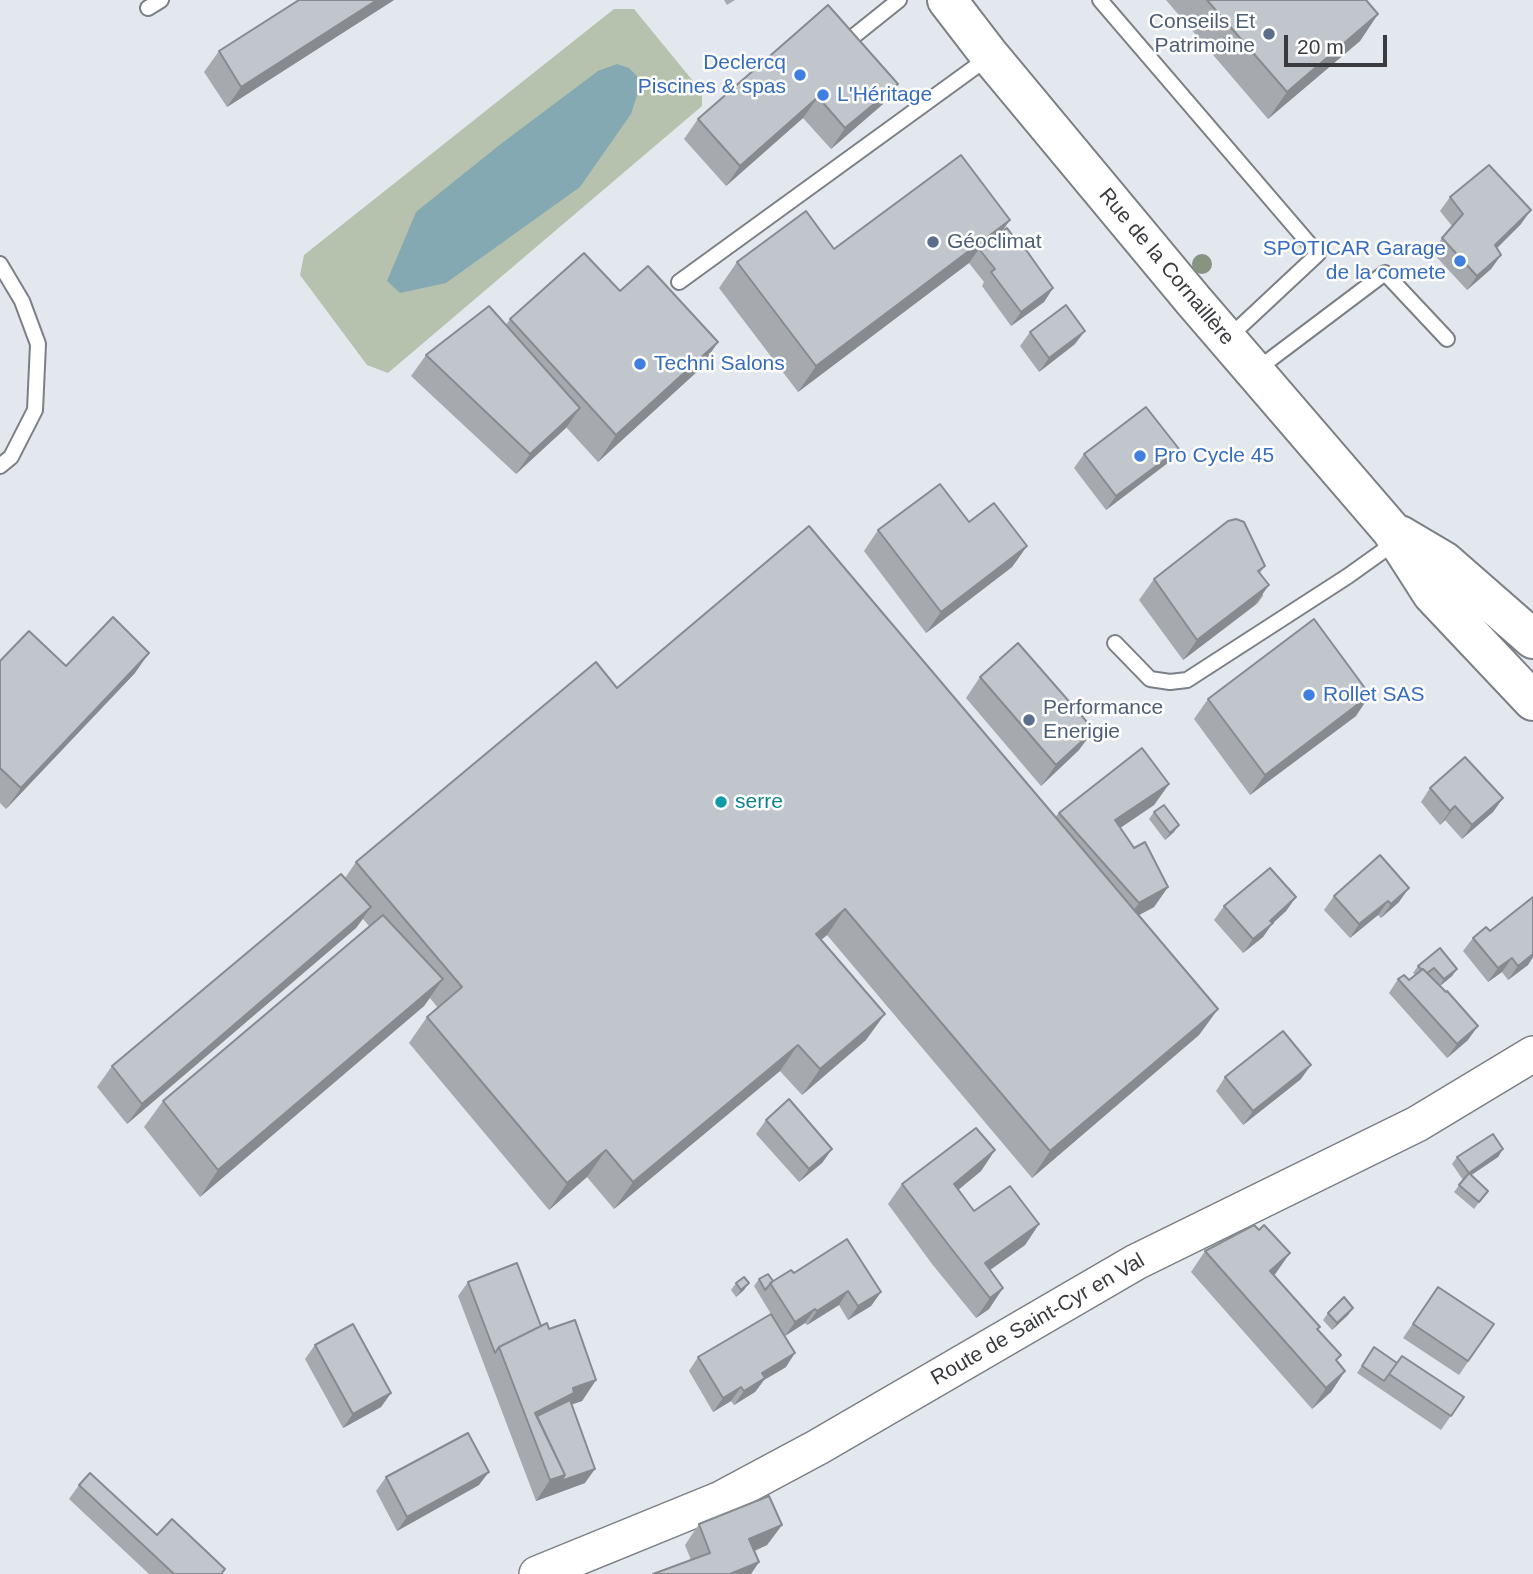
<!DOCTYPE html>
<meta charset="utf-8">
<style>
body{margin:0}
#map{position:relative;width:1533px;height:1574px;overflow:hidden;background:#e3e7ee;font-family:Arial,sans-serif}
canvas{display:block}
.scale{position:absolute;left:1284px;top:35px;width:103px;height:32px;box-sizing:border-box;border:4px solid #393b3e;border-top:0;padding-left:9px;font-size:21px;line-height:24px;white-space:nowrap;color:#393b3e;-webkit-text-stroke:5px #fff;paint-order:stroke}
</style>
<div id="map">
<canvas width="1533" height="1574"></canvas>
<div class="scale">20 m</div>
</div>
<script>
const context = document.querySelector('canvas').getContext('2d');
context.lineJoin = 'round';
function paint(path, color) {
  context.fillStyle = color;
  context.fill(path, 'evenodd');
}
function trace(path, color, width, dash) {
  context.strokeStyle = color;
  context.lineWidth = width;
  context.lineCap = dash ? 'butt' : 'round';
  context.setLineDash(dash || []);
  context.stroke(path);
}
function drawText(font, color, halo, rows, align = 'center') {
  context.font = font + ' Arial,sans-serif';
  context.lineWidth = 5;
  context.setLineDash([]);
  context.textBaseline = 'middle';
  context.strokeStyle = halo;
  context.fillStyle = color;
  for (const [text, x, y, turn = 0] of rows) {
    context.save();
    context.translate(x, y);
    context.rotate((+turn || 0) * Math.PI / 180);
    context.textAlign = isNaN(turn) ? turn : align;
    if (halo) context.strokeText(text, 0, 0);
    context.fillText(text, 0, 0);
    context.restore();
  }
}
paint(new Path2D(`
 M614,9h20l68,83v14l-314,267 -21,-8 -67,-90 4,-20z`), '#b6c2ad');
paint(new Path2D(`
 M617,64l12,4 8,8 2,13 -8,25 -51,73 -134,96 -46,10 -13,-12 29,-69 86,-69 96,-72z`), '#85a9b2');
const service = new Path2D(`
 M1100,0l218,254 -91,85
 M148,8l13,-8
 M854,36l45,-36
 M0,264l22,37 16,43 -3,66 -24,47 -11,9
 M679,282l310,-225
 M1255,371l130,-98 62,66
 M1115,643l35,36 20,3 17,-2 161,-104 49,-35`);
const tertiary = new Path2D(`
 M537,1574l184,-75 97,-52 318,-185 281,-138 116,-70`);
const secondary = new Path2D(`
 M947,0l43,56 203,244 198,230 41,64 101,107
 M1400,535l44,26 89,78`);
trace(service, '#7b7f86', 18);
trace(tertiary, '#7b7f86', 38);
trace(secondary, '#7b7f86', 42);
trace(service, '#fff', 14);
trace(tertiary, '#fff', 35);
trace(secondary, '#fff', 38);
context.fillStyle = '#869480';
for (const [x, y] of [
 [1202,264]
]) {
  context.beginPath();
  context.arc(x, y, 10, 0, 2 * Math.PI);
  context.fill();
}
paint(new Path2D(`
 M394,0l-167,107 -23,-35 15,-21z
 M724,0h11l-8,5z
 M1166,0h200l12,14 -18,27 -92,78z
 M828,5l55,99 -52,45 -28,-31 -77,68 -42,-47 14,-20z
 M1450,197l71,27 -24,24 4,7 -10,14 -24,21 -35,-38 10,-14 10,-12 -12,-15z
 M1001,233l22,16 30,39 -9,14 -33,24 -29,-40 2,-4 -15,-19 -171,129 -79,-104 18,-26 97,-13z
 M510,319l190,50 -102,93 -32,-35 -50,47 -105,-98 15,-21 80,-30z
 M1030,332l45,12 -36,28 -19,-26z
 M1179,449l-10,13 -63,48 -32,-42 10,-14z
 M969,522l58,24 -15,21 -86,66 -62,-82 14,-21z
 M1265,566l-5,7 3,23 -5,7 -75,57 -44,-60 15,-21z
 M0,661l66,5 69,7 -129,136 -6,-6z
 M980,677l99,73 -38,36 -75,-88z
 M617,688l438,129 4,-4 110,-29 -15,21 -34,23 14,20 34,39 -14,20 -15,8 79,94 -19,26 -167,143 -205,-243 -6,5 45,100 -64,55 -22,-24 -166,138 -27,-32 -38,33 -140,-167 18,-26 11,-9 -8,-10 -6,8 -224,191 -56,-70 19,-26 206,-175 -6,-7 -7,9 -229,196 -30,-37 15,-21 233,-188 11,-16z
 M1208,699l148,17 -106,79 -56,-76z
 M1430,788l73,10 -10,14 -31,27 -17,-19 -5,5 -19,-23z
 M1154,812l20,20 -9,8 -16,-21z
 M1334,896l65,6 -18,16 -3,-3 -28,23 -26,-28z
 M1296,897l-10,14 -14,13 -9,13 -20,16 -29,-33 10,-14z
 M1533,897v60l-5,8 -20,15 -6,-8 -14,10 -25,-31 10,-13 17,-7z
 M1418,966l39,3 -5,7 -12,10 28,54 -21,18 -58,-65 9,-14 11,1 6,-5 -2,-2z
 M1225,1077l76,2 -58,46 -27,-34z
 M766,1120l66,29 -10,14 -23,19 -43,-48z
 M1503,1149l-5,8 -27,18 17,16 -14,18 -20,-17 9,-12 -11,-16 5,-7z
 M995,1150l-14,21 -23,19 16,21 65,13 -14,21 -35,25 13,18 -14,21 -13,9 -44,-54 -44,-60 14,-20z
 M1205,1251l71,22 -2,3 44,54 19,31 8,10 -14,21 -19,17 -121,-137z
 M794,1273l87,19 -10,14 -23,14 -9,-15 -32,20 -2,-2 -20,13 1,31 -22,13 -9,12 -21,13 -3,-4 -18,11 -24,-41 9,-14 73,-43 -17,-28 5,-7 14,2z
 M468,1282l73,44 8,3 47,51 -14,21 -11,3 14,79 -49,18 -78,-205z
 M736,1283l8,7 -8,7 -5,-7z
 M1438,1287l56,37 -35,51 -56,-37z
 M1353,1308l-5,7 -16,15 -9,-10 5,-7z
 M315,1345l76,48 -10,14 -38,21 -38,-69z
 M1374,1347l23,16 67,34 -23,33 -84,-57z
 M386,1477l93,8 -82,46 -21,-40z
 M79,1485l78,50 65,39h-73l-80,-75z
 M699,1524l83,1 -15,20 -12,6 4,11 -8,12h-98l38,-14 -6,-15z`), '#a6aaaf');
paint(new Path2D(`
 M377,0h17l-167,107 14,-20z
 M1378,14l-18,27 -92,78 19,-27z
 M898,84l-15,20 -52,45 14,-21z
 M818,97l-15,21 -77,68 14,-20z
 M1531,210l-10,14 -35,35 9,-14z
 M1010,220l-19,27 -12,2 -10,14 -171,129 18,-26z
 M1501,255l-10,14 -24,21 10,-14z
 M1053,288l-9,14 -33,24 10,-14z
 M1085,331l-10,13 -36,28 10,-14z
 M718,342l-18,27 -102,93 18,-27z
 M580,408l-14,20 -50,46 14,-20z
 M1179,449l-10,13 -63,48 10,-14z
 M1027,546l-15,21 -86,66 15,-21z
 M1269,585l-14,20 -72,55 14,-20z
 M149,653l-14,20 -129,136 15,-21z
 M1370,695l-14,21 -106,79 15,-20z
 M1094,730l-15,20 -38,36 15,-21z
 M1169,784l-15,21 -53,36 14,-21z
 M1503,798l-10,14 -31,27 10,-14z
 M1455,806l-10,14 -5,5 10,-14z
 M1179,825l-5,7 -9,8 5,-7z
 M1168,887l-14,20 -30,16 15,-20z
 M1409,888l-10,14 -18,16 10,-14z
 M1296,897l-10,14 -14,13 -9,13 -20,16 10,-14 17,-18z
 M1388,901l-10,14 -28,23 9,-14z
 M371,907l-15,21 -229,196 15,-20z
 M845,909l-18,26 -30,25 19,-26z
 M1533,954v3l-5,8 -20,15 10,-14z
 M1512,958l-10,14 -14,10 10,-14z
 M1457,969l-5,7 -12,10 4,-7z
 M443,979l-19,27 -224,191 18,-27z
 M1218,1009l-19,26 -167,143 18,-27z
 M885,1014l-19,26 -64,55 18,-26z
 M1478,1026l-10,14 -21,18 10,-14z
 M798,1045l-18,26 -166,138 19,-27z
 M1311,1065l-10,14 -58,46 10,-14z
 M832,1149l-10,14 -23,19 10,-13z
 M1503,1149l-5,8 -34,23 5,-7z
 M606,1150l-19,27 -38,33 18,-27z
 M995,1150l-14,21 -41,34 14,-21z
 M1039,1224l-14,21 -49,35 9,-17z
 M1290,1253l-14,20 -21,19 15,-21z
 M749,1283l-5,7 -8,7 5,-7z
 M1003,1288l-14,21 -13,9 14,-20z
 M848,1291l-9,14 -32,20 10,-14z
 M881,1292l-10,14 -23,14 10,-14z
 M1353,1308l-5,7 -16,15 5,-7z
 M815,1309l-10,14 -20,13 10,-14z
 M795,1353l-9,14 -22,13 -9,12 -21,13 10,-14 18,-18z
 M1345,1371l-14,21 -19,17 14,-21z
 M596,1380l-14,21 -17,6 -31,20 1,-14 38,-25z
 M741,1387l-10,14 -18,11 10,-14z
 M391,1393l-10,14 -38,21 10,-14z
 M595,1469l-10,14 -49,18 14,-21 15,-5z
 M489,1472l-10,13 -82,46 10,-14z
 M782,1525l-15,20 -32,14 14,-20z
 M759,1562l-8,12h-21z`), '#878b8f');
const building = new Path2D(`
 M299,0h78l-136,87 -22,-36z
 M1207,0h159l12,14 -91,78z
 M828,5l70,79 -53,44 -27,-31 -78,69 -42,-47z
 M961,155l49,65 -194,146 -79,-104 69,-51 28,38z
 M1489,165l42,45 -36,35 6,10 -24,21 -35,-38 21,-24 -13,-17z
 M1007,228l16,21 1,-2 29,41 -32,24 -30,-40 4,-3 -16,-20z
 M584,253l36,38 28,-25 70,76 -102,93 -106,-116z
 M1066,305l19,26 -36,27 -19,-26z
 M489,306l91,102 -50,46 -104,-99z
 M1146,407l33,42 -63,47 -32,-42z
 M940,484l29,38 25,-19 33,43 -86,66 -63,-82z
 M1236,519l8,3 21,44 -7,5 11,14 -72,55 -43,-61 74,-58z
 M809,526l409,483 -168,142 -205,-242 -29,25 69,80 -65,55 -22,-24 -165,137 -27,-32 -39,33 -140,-166 35,-30 -106,-125 240,-200 21,26z
 M113,617l36,36 -128,135 -21,-20v-107l29,-30 37,35z
 M1314,619l56,76 -105,80 -57,-76z
 M1018,643l76,87 -38,35 -76,-88z
 M1142,748l27,36 -54,36 19,28 11,-6 23,45 -29,16 -80,-90z
 M1465,757l38,41 -31,27 -17,-19 -5,5 -20,-23z
 M1164,805l15,20 -9,8 -16,-21z
 M1380,855l29,33 -18,16 -3,-3 -29,23 -25,-28z
 M1270,868l26,29 -26,24 3,2 -20,16 -29,-33z
 M341,874l30,33 -229,197 -30,-38z
 M1533,897v57l-15,12 -6,-8 -14,10 -25,-30 13,-11 4,4z
 M383,915l60,64 -225,191 -55,-69z
 M1440,948l17,21 -13,10 -10,-11 -7,5 -4,-4 -1,1 -4,-4z
 M1423,969l23,23 1,-1 31,35 -21,18 -59,-65 6,-4 5,5z
 M1283,1031l28,34 -58,46 -28,-34z
 M789,1099l43,50 -23,20 -43,-49z
 M976,1128l19,22 -41,34 20,27 36,-25 29,38 -54,39 18,25 -13,10 -43,-55 -45,-59z
 M1493,1134l10,15 -34,24 19,18 -9,11 -20,-17 10,-12 -12,-16z
 M1254,1225l5,5 5,-5 26,28 -20,18 50,56 -3,2 24,26 -5,5 9,11 -19,17 -121,-137z
 M847,1239l34,53 -23,14 -10,-15 -31,20 -2,-2 -20,13 -25,-39 21,-13 3,3z
 M517,1263l24,63 -42,21 -4,6 -27,-71z
 M768,1274l5,7 -8,9 -6,-11z
 M744,1277l5,6 -8,7 -5,-7z
 M1438,1287l56,37 -26,37 -55,-37z
 M1344,1297l9,11 -16,15 -9,-10z
 M771,1314l24,39 -33,20 3,5 -21,13 -3,-4 -18,11 -25,-41z
 M575,1320l21,60 -23,8 1,5 -39,20 30,62 -15,5 -51,-133 48,-24 2,6z
 M353,1324l38,69 -38,21 -38,-69z
 M1374,1347l23,16 -13,18 -22,-15z
 M1402,1356l62,41 -13,19 -62,-42z
 M570,1400l25,69 -34,12 4,-6 -28,-59z
 M468,1433l21,39 -82,45 -21,-40z
 M90,1473l67,62 15,-16 53,50 -4,5h-47l-95,-89z
 M769,1496l13,29 -33,14 10,23 -29,12h-77l57,-21 -11,-29z`);
paint(building, '#c1c6cc');
trace(building, '#878b8f', 2);
for (const [x, y, r, color] of [
 [1269,34,7,"#5c6f8a"],
 [800,75,7,"#3f7fe0"],
 [823,95,7,"#3f7fe0"],
 [933,242,7,"#5c6f8a"],
 [1460,261,7,"#3f7fe0"],
 [640,364,7,"#3f7fe0"],
 [1140,456,7,"#3f7fe0"],
 [1309,695,7,"#3f7fe0"],
 [1029,720,7,"#5c6f8a"],
 [721,802,7,"#0f9aa8"]
]) {
  const dot = new Path2D();
  dot.arc(x, y, r, 0, 2 * Math.PI);
  context.fillStyle = color;
  context.fill(dot);
  trace(dot, '#fff', 2.5);
}
drawText('21px', '#4e5e75', '#fff', [
 ["Conseils Et",1255,22,"right"],
 ["Patrimoine",1255,46,"right"],
 ["Géoclimat",947,242],
 ["Performance",1043,708],
 ["Enerigie",1043,732]
], 'left');
drawText('21px', '#366cbe', '#fff', [
 ["Declercq",786,63,"right"],
 ["Piscines & spas",786,87,"right"],
 ["L'Héritage",837,95],
 ["SPOTICAR Garage",1446,249,"right"],
 ["de la comete",1446,273,"right"],
 ["Techni Salons",654,364],
 ["Pro Cycle 45",1154,456],
 ["Rollet SAS",1323,695]
], 'left');
drawText('21px', '#393b3e', '#fff', [
 ["Rue de la Cornaillère",1166,267,50],
 ["Route de Saint-Cyr en Val",1038,1320,-30]
]);
drawText('21px', '#0d838f', '#fff', [
 ["serre",735,802]
], 'left');
</script>
